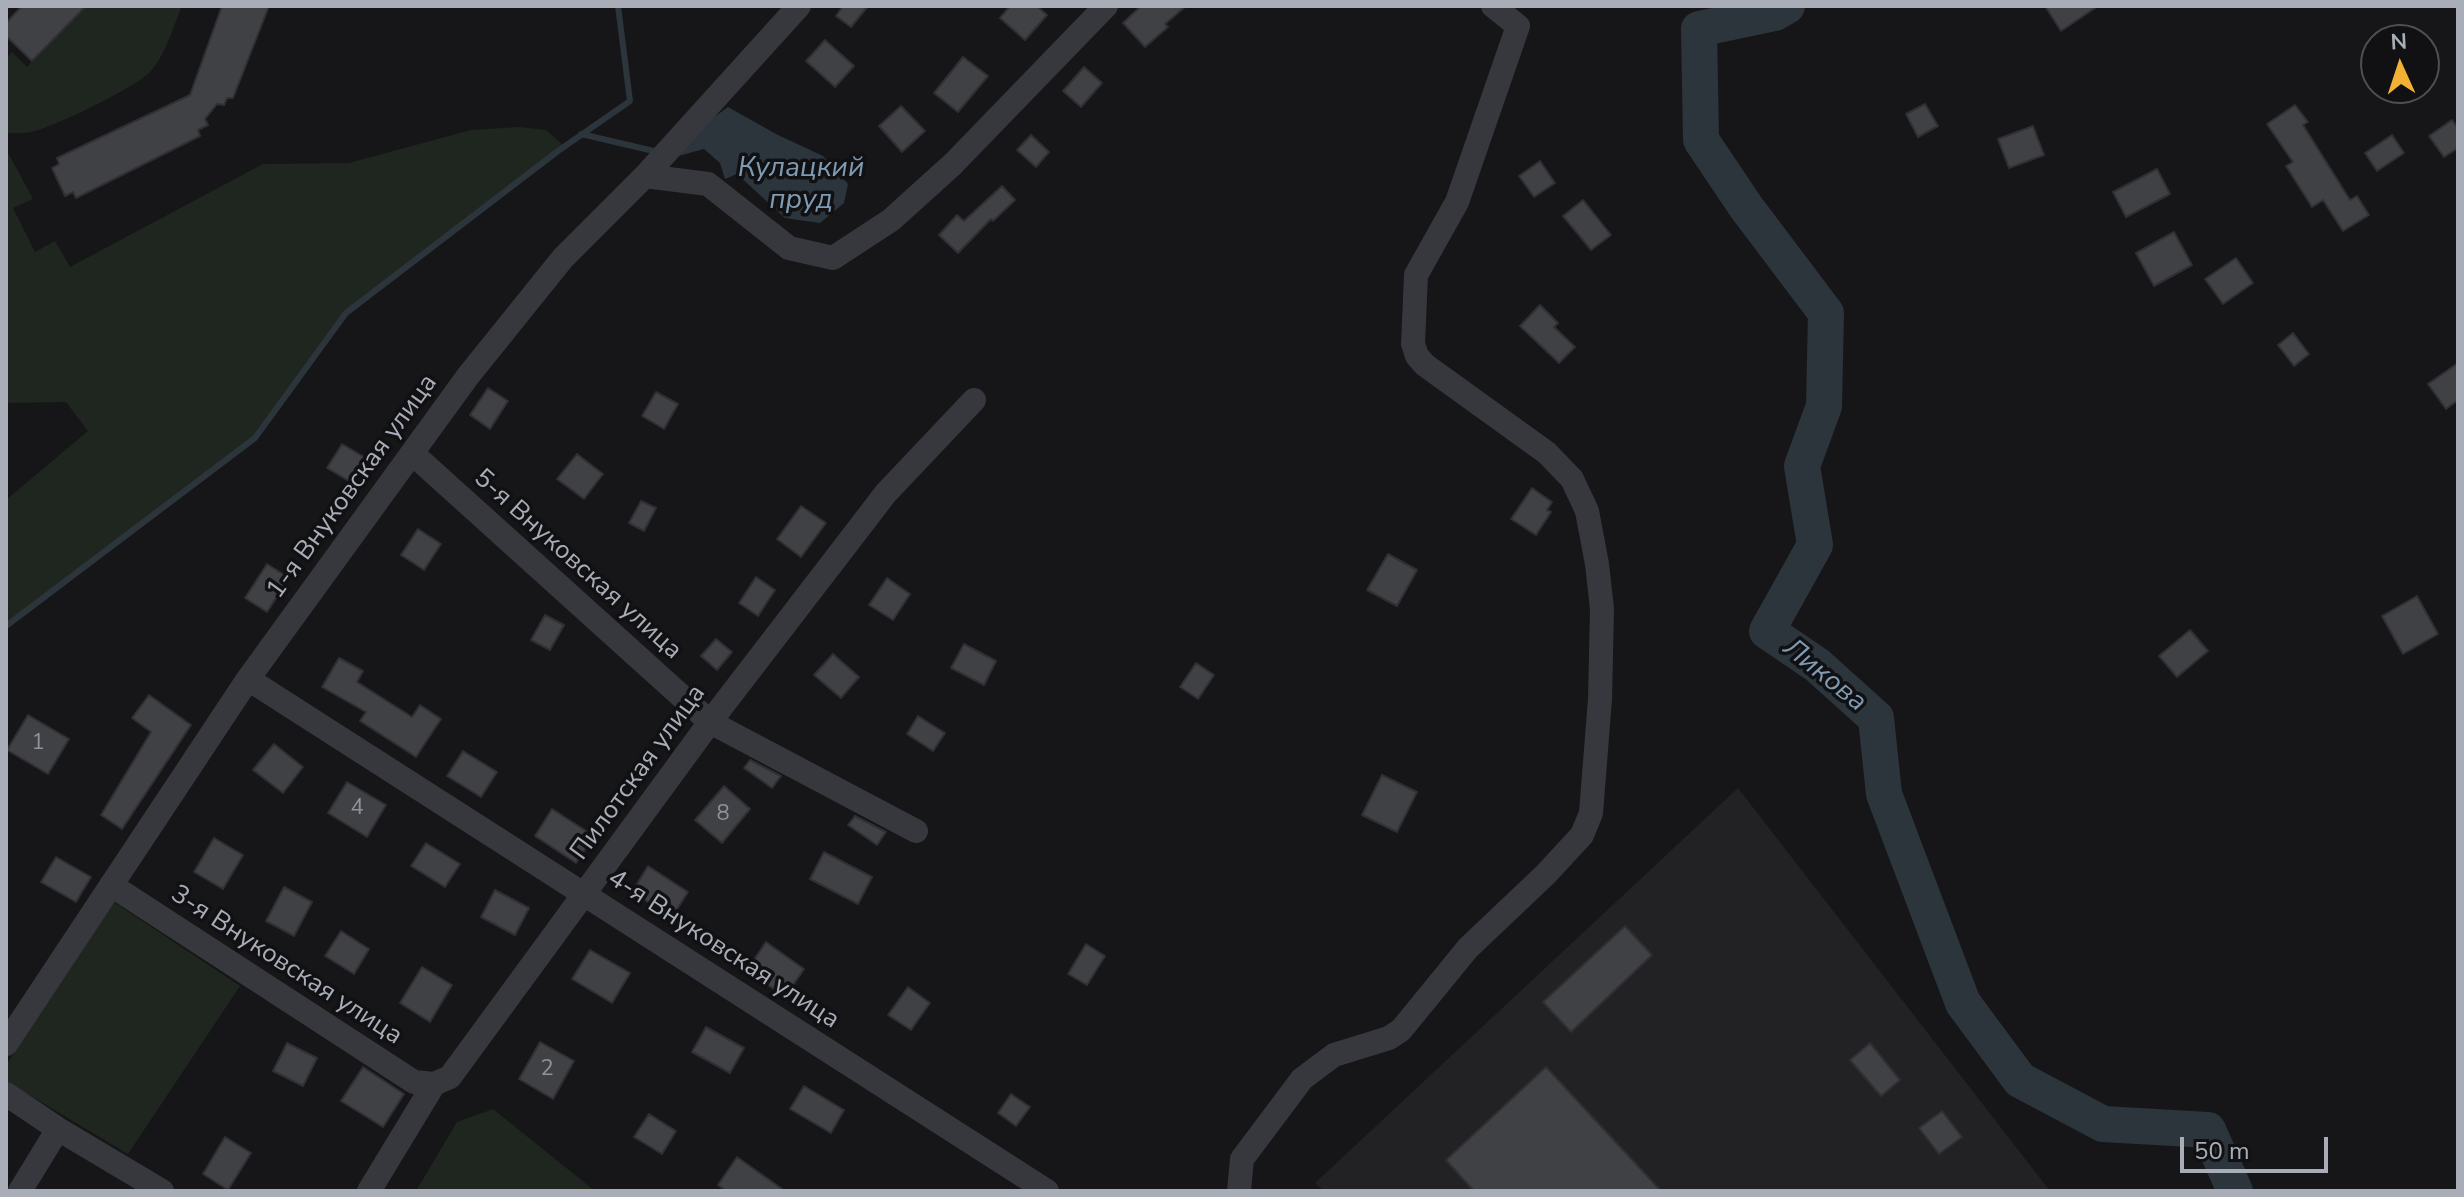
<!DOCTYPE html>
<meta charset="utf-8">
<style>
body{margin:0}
#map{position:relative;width:2464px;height:1197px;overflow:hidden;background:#161618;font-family:"Nunito Sans",sans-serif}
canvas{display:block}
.frame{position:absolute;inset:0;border:8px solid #a8adb8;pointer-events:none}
.north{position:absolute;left:2360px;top:24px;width:80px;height:80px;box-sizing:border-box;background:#111113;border:2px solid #4d4f55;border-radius:50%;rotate:357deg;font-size:22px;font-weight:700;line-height:32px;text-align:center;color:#a8adb8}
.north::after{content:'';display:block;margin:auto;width:28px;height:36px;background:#f2b134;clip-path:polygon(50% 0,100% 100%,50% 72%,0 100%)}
.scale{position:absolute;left:2180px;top:1137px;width:148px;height:36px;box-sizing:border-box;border:4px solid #a8adb8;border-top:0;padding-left:10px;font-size:24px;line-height:28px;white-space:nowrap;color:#a8adb8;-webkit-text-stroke:6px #111113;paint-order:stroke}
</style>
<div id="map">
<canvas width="2464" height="1197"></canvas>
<div class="frame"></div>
<div class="north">N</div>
<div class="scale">50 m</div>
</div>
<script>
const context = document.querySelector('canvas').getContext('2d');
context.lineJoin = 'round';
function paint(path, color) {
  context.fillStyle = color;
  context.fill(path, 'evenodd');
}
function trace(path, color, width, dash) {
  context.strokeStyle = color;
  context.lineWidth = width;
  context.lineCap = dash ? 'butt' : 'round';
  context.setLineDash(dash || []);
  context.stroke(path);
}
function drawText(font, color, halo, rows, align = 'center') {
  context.font = font + ' "Nunito Sans",sans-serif';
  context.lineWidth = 7;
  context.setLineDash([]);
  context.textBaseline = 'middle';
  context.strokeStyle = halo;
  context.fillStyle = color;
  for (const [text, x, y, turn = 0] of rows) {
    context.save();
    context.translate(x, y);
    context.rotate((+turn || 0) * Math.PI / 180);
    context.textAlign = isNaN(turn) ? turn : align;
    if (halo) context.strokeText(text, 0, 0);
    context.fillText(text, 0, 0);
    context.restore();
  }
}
paint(new Path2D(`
 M1738,788l312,403h-726l-9,-8z`), '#222225');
paint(new Path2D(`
 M86,6h96c-9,21 -17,51 -33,67 -15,15 -97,55 -118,59 -8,2 -17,1 -25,1v-74l6,-7 15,15z
 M519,127l27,3 17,15 -217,168 -91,125 -249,188v-126l82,-69 -22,-29 -60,1v-254l27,50 -20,9 22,44 20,-11 15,26 193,-103 86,-1 122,-33z
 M114,902l126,84 -112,168 -122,-73v-16z
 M493,1109l102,82h-179l41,-69z`), '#1e261f');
paint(new Path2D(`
 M728,107l48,27 47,22 25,28 -4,19 -24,20 -35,-5 -48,-44 -12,5 -5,-16 -16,-14 -26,7 10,-20z`), '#2c353c');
trace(new Path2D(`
 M581,134l77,18
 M6,626l249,-188 91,-125 212,-162 72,-50 -12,-95`), '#2c353c', 6);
trace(new Path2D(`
 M1787,6l-12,7 -76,16 2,111 45,67 80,106 -2,93 -22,60 13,79 -48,86 50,34 59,53 8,76 79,209 57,77 83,44 105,6 27,61`), '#2c353c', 36);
const building = new Path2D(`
 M22,6h64l-54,55 -26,-25v-13z
 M222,6h47l-36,92h-6l-3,7 -7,-1 -12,15 3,6 -10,5 2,6 -124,62 -3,-6 -8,4 -13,-28 7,-4 -2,-6 133,-63z
 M843,6h25l-17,21 -15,-11z
 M1010,6h27l10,9 -22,25 -25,-22z
 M1141,6h45l-21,18 3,3 -23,20 -22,-24z
 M2045,6h53l-37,25z
 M825,40l29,26 -19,21 -29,-26z
 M963,57l25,19 -30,36 -24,-19z
 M1084,67l18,16 -21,24 -18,-16z
 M1925,104l13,22 -20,11 -12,-23z
 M2295,105l13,17 -5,3 47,75 7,-4 12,19 -26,16 -20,-31 -11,7 -26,-41 7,-4 -26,-38z
 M901,106l24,25 -23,21 -23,-26z
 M2452,120l6,8v20l-14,9 -15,-21z
 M2033,126l11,29 -35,13 -11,-29z
 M1031,135l18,17 -13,15 -19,-17z
 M2392,135l12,18 -27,18 -12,-18z
 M1540,161l15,22 -21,14 -15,-21z
 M2157,169l13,25 -44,23 -13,-25z
 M1002,186l13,14 -22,21 -2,-2 -33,34 -19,-18 18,-20 7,6z
 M1583,200l28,35 -20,15 -28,-34z
 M2174,232l18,33 -38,21 -18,-33z
 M2236,258l17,25 -30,21 -18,-25z
 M1540,305l18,18 -4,4 21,20 -16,16 -39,-37z
 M2293,333l16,21 -15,12 -16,-21z
 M2458,363v37l-12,9 -18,-25z
 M488,388l20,13 -18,28 -20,-14z
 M656,392l22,12 -14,25 -22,-13z
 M342,444l22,13 -15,24 -22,-13z
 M577,454l26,20 -19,25 -27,-20z
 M1532,488l20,14 -5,8 4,2 -15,23 -25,-16z
 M641,501l15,7 -12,23 -15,-8z
 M801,506l25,17 -25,34 -24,-18z
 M418,529l23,15 -17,26 -23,-15z
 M1388,554l29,16 -20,36 -30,-16z
 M267,564l22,14 -22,34 -22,-14z
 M756,577l19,13 -17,26 -19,-13z
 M887,578l23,16 -17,26 -24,-15z
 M2417,596l21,38 -35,20 -21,-38z
 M545,615l19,10 -14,25 -19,-10z
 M2190,630l18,21 -31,26 -18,-21z
 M716,639l16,13 -15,18 -16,-14z
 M964,644l32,17 -12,24 -33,-17z
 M833,654l26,23 -18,21 -27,-23z
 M339,658l24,13 -6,11 55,35 8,-12 21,14 -25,38 -56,-36 6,-9 -44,-25z
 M1196,663l18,12 -16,24 -18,-12z
 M149,695l42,30 -69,104 -21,-14 50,-83 -19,-14z
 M28,715l41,24 -21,35 -41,-24z
 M918,716l27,17 -12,18 -26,-17z
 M274,744l29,23 -20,26 -30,-23z
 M463,751l34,21 -16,25 -34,-21z
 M750,760l31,16 -9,12 -28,-20z
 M1382,775l35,17 -20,40 -35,-17z
 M347,782l39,23 -19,32 -39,-24z
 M724,786l26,23 -28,34 -27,-23z
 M552,809l42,27 -18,27 -41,-27z
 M855,816l31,16 -9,13 -29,-20z
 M214,838l29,17 -20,34 -29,-17z
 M426,843l34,21 -15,23 -34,-21z
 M824,852l48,25 -14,27 -48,-25z
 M56,857l35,20 -15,25 -35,-20z
 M648,866l40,26 -16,25 -40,-25z
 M284,887l28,15 -18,34 -28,-15z
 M495,890l34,18 -14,27 -34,-18z
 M1625,926l27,29 -81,77 -28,-30z
 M341,931l28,18 -15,25 -29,-18z
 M766,942l38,27 -19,28 -38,-27z
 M1086,944l19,12 -18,29 -19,-11z
 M590,950l40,23 -18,30 -40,-24z
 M422,967l30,18 -22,37 -30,-19z
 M908,987l22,16 -19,27 -23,-15z
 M706,1027l38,21 -14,25 -38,-21z
 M540,1042l34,19 -21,38 -34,-20z
 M287,1043l30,15 -14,28 -30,-15z
 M1870,1043l30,37 -19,16 -31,-36z
 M363,1067l41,27 -21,33 -42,-26z
 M1546,1067l115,124h-187l-28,-31z
 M804,1086l40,24 -13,23 -41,-24z
 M1011,1094l19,13 -14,19 -18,-13z
 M1942,1111l20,26 -23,17 -20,-26z
 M649,1114l27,17 -14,23 -28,-17z
 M225,1137l26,16 -23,37 -25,-16z
 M737,1157l48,34h-59l-8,-6z`);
paint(building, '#404145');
trace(building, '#303034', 2);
trace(new Path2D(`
 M645,176l63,8 81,64 44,10 58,-38 62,-56 153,-158
 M413,454l297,268 206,109
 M248,679l799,512
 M111,885l303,197 20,2
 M6,1044l242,-365 220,-303 95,-118 82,-82 154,-170
 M6,1094l52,35 104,62
 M20,1191l38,-62
 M369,1191l65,-107 16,-7 260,-355 176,-229 88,-93
 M1239,1191l3,-32 60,-80 32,-24 55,-17 12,-8 67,-82 78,-74 36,-39 9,-22 9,-114 2,-90 -5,-45 -10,-53 -15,-32 -25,-26 -122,-88 -8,-9 -4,-12 3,-69 41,-73 61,-176 -25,-20`), '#37383d', 24);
drawText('22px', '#8e929b', null, [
 ["1",38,744],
 ["4",357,809],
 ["8",723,815],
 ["2",547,1070]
]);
drawText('26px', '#a8adb8', '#111113', [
 ["1-я Внуковская улица",353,487,-54],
 ["5-я Внуковская улица",577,565,42],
 ["Пилотская улица",639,773,-54],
 ["4-я Внуковская улица",723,950,33],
 ["3-я Внуковская улица",286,966,33]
]);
drawText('italic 28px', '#7f9bb3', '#111113', [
 ["Кулацкий",801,169],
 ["пруд",801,201],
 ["Ликова",1824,676,39]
]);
</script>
